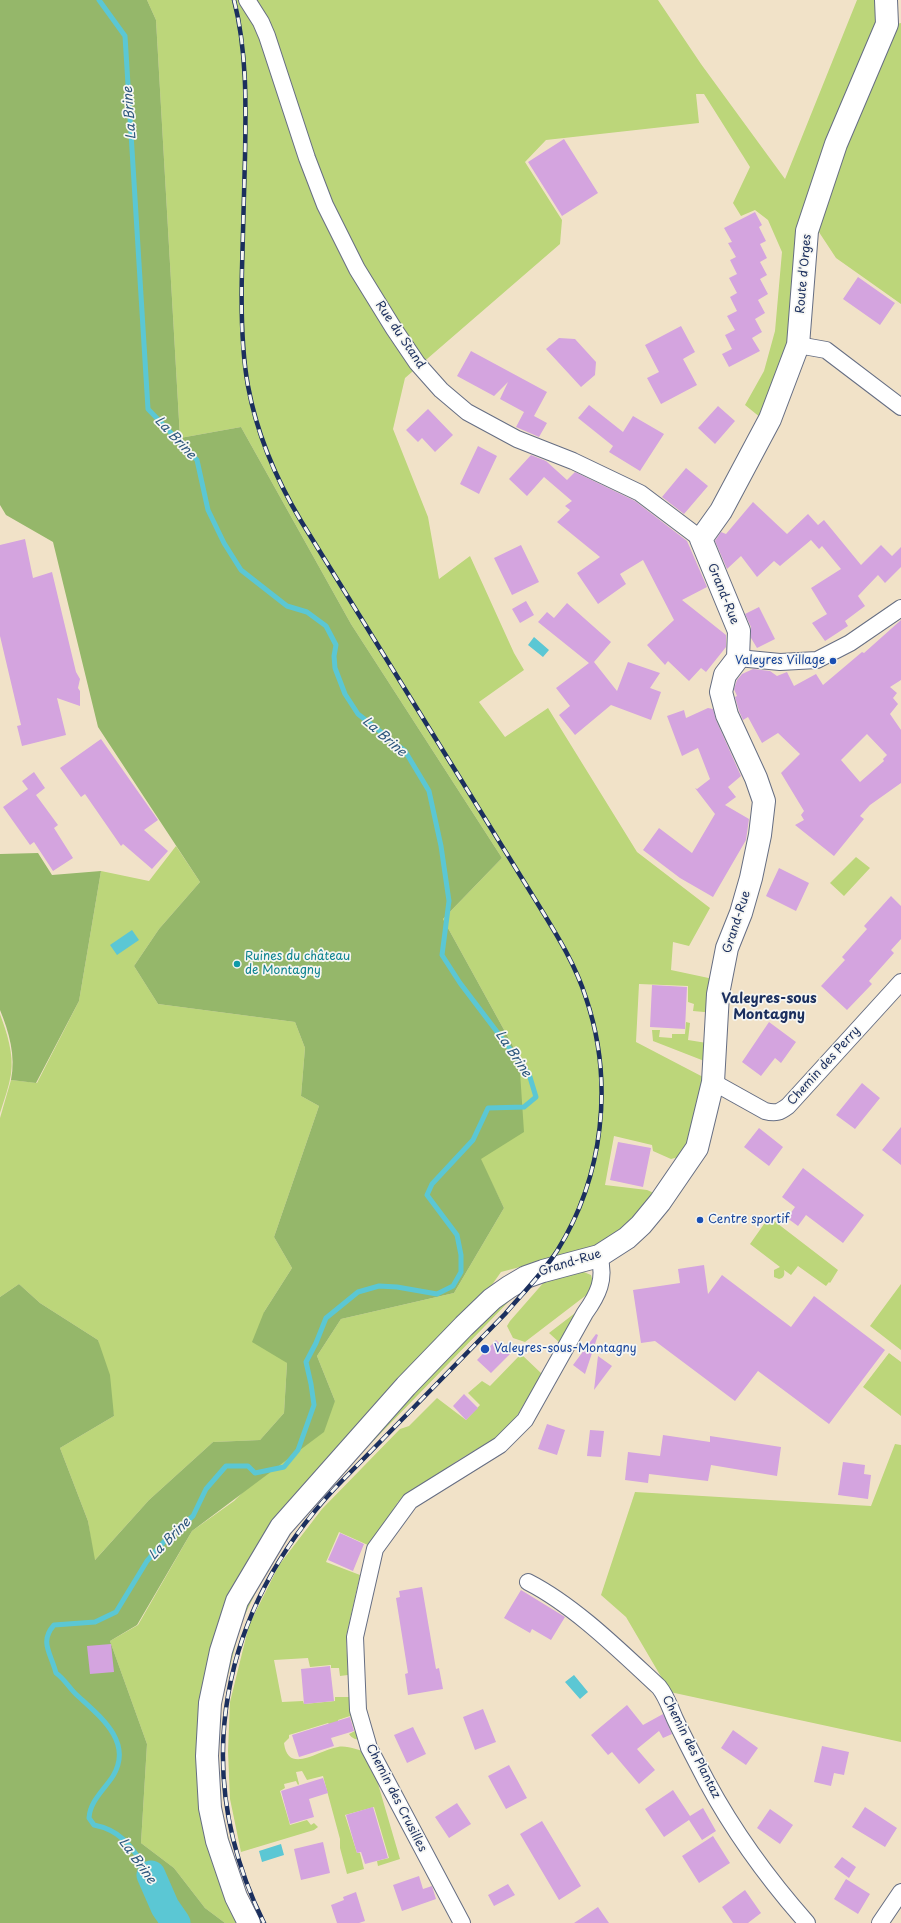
<!DOCTYPE html>
<meta charset="utf-8">
<style>
body{margin:0}
canvas{display:block;background:#f1e2c8}
</style>
<canvas width="901" height="1923"></canvas>
<script>
const context = document.querySelector('canvas').getContext('2d');
context.lineJoin = 'round';
function paint(path, color) {
  context.fillStyle = color;
  context.fill(path, 'evenodd');
}
function trace(path, color, width, dash) {
  context.strokeStyle = color;
  context.lineWidth = width;
  context.lineCap = dash ? 'butt' : 'round';
  context.setLineDash(dash || []);
  context.stroke(path);
}
function drawText(font, color, halo, rows, align = 'center') {
  context.font = font + ' "Playpen Sans",sans-serif';
  context.lineWidth = 3.5;
  context.setLineDash([]);
  context.textBaseline = 'middle';
  context.strokeStyle = halo;
  context.fillStyle = color;
  for (const [text, x, y, turn = 0] of rows) {
    context.save();
    context.translate(x, y);
    context.rotate((+turn || 0) * Math.PI / 180);
    context.textAlign = isNaN(turn) ? turn : align;
    if (halo) context.strokeText(text, 0, 0);
    context.fillText(text, 0, 0);
    context.restore();
  }
}
paint(new Path2D(`
 M147,0h511l43,64 84,115 72,-179h28l-50,144 -41,202 -28,76 -21,-17 19,-34 11,-40 7,-79 -14,-32 -13,-10 -14,6 -8,-13 17,-36 -46,-73h-8l3,29 -153,17 -21,22 37,58 -2,24 -155,134 -12,51 35,88 11,62 31,-23 44,97 10,17 -45,32 26,35 43,-29 89,144 73,56 -21,38 -16,-4 -2,28 47,10 -3,33 -22,-2 1,-7 -6,-2v-16l-49,-2 -3,58 69,36 -12,53 -11,25 -11,3 -18,-8 -1,-6 -38,-9 -9,49 42,5 7,3 -12,18 -43,35 -98,26 -12,17 -19,17 -234,295 -31,155 43,167h-23l-20,-15 -31,-40 -33,-25 6,-99 -37,-103 28,-16 54,-94 42,-30 101,-100 -18,-45 24,-37 113,-26 50,-85 -24,-49 39,-102 -76,-138 59,-61 -151,-234 -110,-197 -61,11 -24,-418z
 M901,23v281l-65,-46 -25,-38 76,-194z
 M176,846l24,36 -41,47 -25,37 24,38 137,18 10,26 -4,48 18,10 -45,131 18,31 -28,44 23,51 -3,50 -24,27 -47,2 -64,58 -55,61 -6,-40 -28,-73 54,-32 -16,-76 -58,-37 -21,-19 -19,13v-179l11,-38 26,3 42,-82 22,-130 48,10z
 M856,857l14,11 -26,28 -14,-13z
 M0,1014c7,19 14,40 11,60 -2,13 -7,26 -11,39z
 M686,1022l4,1 -2,17 25,4 -1,20 -59,-23 -1,-11h8l-1,7 13,1v-4h13z
 M769,1217l69,53 -8,13 -1,-1 -3,4 -28,-20 -7,9 -7,-5c1,5 0,8 -5,9l-5,-2v-7l6,-3 -30,-23z
 M579,1270l12,5 3,10 -5,8 -64,49 -12,-4 -6,-12 3,-5 35,-40z
 M901,1284v66l-31,-24z
 M518,1292l-205,211 -43,60 -29,60 -20,80 -3,50 3,55 16,64 -20,-65v-103l27,-99 43,-76 209,-225z
 M579,1310l-19,33 -11,-10z
 M889,1353l12,9v54l-38,-29z
 M521,1354l21,20 -27,45 -18,18 -40,24 -59,41 -28,44 -31,-14 -13,30 34,13 -14,62 2,38 -8,1 -1,-8h-8v-3l-21,2 -2,-9 -34,2 8,42 21,-1 1,3 31,-3v-4h22l8,42c-7,1 -12,1 -16,-5l6,-3 -5,-15 -12,4v2l-8,3 -2,-2 -39,12v3l-5,5c4,33 36,6 54,4 9,-2 22,4 31,6l31,106 -22,7 -1,-5 12,-3 -15,-51 -29,8 12,38h3l4,16 -17,5 -7,-26v-9l-17,-63 -16,4 -5,-9 -6,1 3,12 -1,1 -2,-4 -12,3 1,4 -5,3 10,34 17,-5 4,5 3,-2 4,4 -4,3 -73,22 -11,-53 -2,-48 2,-49 19,-77 30,-60 43,-56 78,-80 9,-3 28,-28 29,22 14,-15 -12,-12 14,-12 8,5z
 M895,1444l6,1v297l-231,-50 -44,-75 -25,-22 34,-103 236,14z`), '#bcd67a');
paint(new Path2D(`
 M0,0h147l9,20 24,418 61,-11 110,197 151,234 -59,61 76,138 5,75 -43,27 23,49 -50,85 -113,26 -24,37 18,45 -11,31 -132,99 -55,94 -27,16 37,103 -6,99 33,25 31,40 20,15h-225v-626l19,-13 21,19 58,37 12,35 4,41 -54,32 28,73 7,39 54,-60 64,-58 47,-2 24,-27 3,-50 -35,-21 12,-30 28,-44 -18,-31 45,-131 -18,-10 4,-48 -10,-26 -137,-18 -24,-38 25,-37 41,-47 -102,-155 -45,-185 -47,-27 -6,-10z
 M38,853l14,22 49,-4 -22,130 -43,82 -25,-3c5,-24 -2,-48 -11,-70v-156z`), '#95b76a');
paint(new Path2D(`
 M534,637l15,13 -6,7 -15,-12z
 M132,930l7,10 -22,15 -7,-10z
 M574,1675l14,17 -8,7 -15,-17z
 M281,1844l3,11 -22,7 -3,-11z`), '#5bc7d4');
trace(new Path2D(`
 M99,0l26,36 23,373 49,51 11,50 16,33 17,27 46,36 20,6 19,14 10,19 -2,11 1,12 10,26 13,20 47,37 24,40 12,55 8,55 -7,54 18,28 69,91 7,23 -12,10 -36,1 -15,32 -41,44 -5,11 30,40 4,20v17l-8,14 -16,8 -40,-7 -18,-1 -21,6 -32,26 -10,25 -10,19 5,22 3,21 -16,45 -14,17 -29,6 -7,-7h-22l-20,23 -13,27 -24,20 -22,25 -31,51 -21,10 -41,3c-15,17 -3,28 2,48 10,7 14,17 23,24 23,21 54,46 34,79 -9,14 -23,25 -24,42l5,7c31,6 40,27 57,50`), '#5bc7d4', 5);
trace(new Path2D(`
 M151,1875l14,32 11,16`), '#5bc7d4', 29);
paint(new Path2D(`
 M564,139l34,54 -36,23 -34,-54z
 M755,212l7,13 -3,2 7,14 -6,3 7,14 -7,4 7,13 -7,4 8,15 -10,6 7,13 -10,6 7,13 -10,6 8,13 -31,16 -7,-13 10,-5 -7,-14 10,-5 -8,-14 10,-5 -7,-14 7,-4 -8,-15 8,-4 -7,-14 6,-3 -8,-14 4,-1 -8,-14z
 M858,277l37,26 -15,22 -37,-26z
 M681,326l14,26 -12,7 14,26 -36,19 -14,-26 12,-6 -14,-27z
 M559,338l16,1 21,23 -1,13 -14,12 -35,-38z
 M471,351l76,41 -13,24 13,7 -8,14 -23,-10 8,-15 -24,-13 8,-17 -14,14 -37,-20z
 M589,405l34,27 10,-16 31,18 -24,37 -31,-19 4,-6 -35,-28z
 M718,406l17,15 -20,23 -17,-16z
 M428,409l25,26 -18,17 -13,-14 -4,4 -12,-12z
 M478,446l19,10 -18,38 -19,-10z
 M531,455l15,6 21,19 8,-8 60,29 52,40 20,46 -25,13 44,35v12l-20,25 -5,-4 -12,13 -21,-20 -3,4 -18,-20 27,-25 -31,-60 -23,14 6,10 -28,20 -21,-31 23,-16 -43,-35 13,-12 -5,-4 7,-5 -28,-24 -17,19 -18,-17z
 M686,468l22,18 -24,28 -22,-17z
 M753,502l34,32 21,-20 10,11 6,-5 37,45 20,-20 11,11 9,-9v20l-16,16 -7,-8 -20,21 7,10 -20,15 3,5 -23,15 -13,-18 15,-9 -16,-26 30,-19 -19,-23 -3,3 -8,-9 -31,26 -6,-5 -17,16 -16,-21 -14,13 -12,-28 6,-9 5,2z
 M25,539l8,39 19,-6 24,100 4,7 -2,9 2,3v15l-23,-8 9,37 -44,11 -5,-20 4,-1 -21,-89v-91z
 M521,545l18,37 -27,13 -18,-37z
 M526,601l8,14 -14,8 -8,-14z
 M567,603l44,39 -17,20 23,29 11,-29 32,11 -10,15 11,4 -10,28 -40,-15 -36,30 -16,-20 11,-9 -14,-18 33,-25 -51,-41 9,-10 7,6z
 M759,607l16,32 -18,9 -6,-10v-11l-6,-13z
 M901,620v60l-11,7 7,6 -4,5 5,6 -8,10 11,16v53l-31,22 -10,11 4,3 -30,37 -39,-31 9,-5 -3,-5 3,-4 -23,-38 19,-19 -22,-21 -16,10 -14,-26 -5,3 -4,-9 -4,-14 2,-1 -3,-7 3,-9 5,-6 11,-5 17,2 7,5 10,-4 7,14 22,-12 7,11 39,-33 2,1zM867,734l20,21 -4,4 1,2 -24,21 -19,-22z
 M708,708l5,1 3,11 25,56 -13,11 8,10 -11,8 24,14 -3,21 -33,57 -33,-19 -37,-28 16,-22 33,25 23,-39 -20,-26 2,1 13,-10 -12,-31 -16,8 -15,-40 17,-6 2,8z
 M101,739l57,81 -14,10 24,21 -16,18 -29,-25 -2,2 -36,-52 -4,3 -21,-29z
 M34,772l11,16 -9,7 22,30 -4,3 19,30 -20,13 -19,-29 -4,3 -27,-38 25,-18 -6,-8z
 M779,868l30,15 -13,28 -30,-15z
 M891,896l10,10v33l-10,11 3,3 -25,28 3,3 -25,26 -26,-24 24,-26 -3,-3 25,-28 -3,-3z
 M652,985l35,2 -2,42 -35,-2z
 M769,1022l27,20 -15,21 -6,-5 -14,18 -19,-14z
 M862,1083l18,15 -25,31 -19,-14z
 M901,1127v38l-19,-15z
 M759,1128l24,19 -14,19 -25,-19z
 M618,1142l33,6 -8,39 -33,-7z
 M803,1168l61,47 -21,28 -37,-28 -8,11 -11,-8 8,-11 -13,-10z
 M704,1265l4,29 14,-19 69,52 23,-31 71,54 -56,74 -71,-53 -23,30 -80,-60 -14,2 -8,-53 47,-7 -2,-14z
 M596,1334l2,1 -13,39 -12,-9z
 M496,1340l14,14 -19,19 -14,-13z
 M598,1356l14,10 -18,24z
 M464,1394l14,14 -12,12 -13,-14z
 M547,1424l18,6 -8,25 -19,-6z
 M590,1430l14,1 -3,26 -14,-1z
 M663,1435l47,7v-6l71,11 -4,29 -66,-11 -3,16 -59,-7 -1,9 -23,-3 3,-28 32,4z
 M843,1462l22,3 -1,9 7,1 -3,24 -30,-4z
 M340,1533l24,11 -11,27 -25,-11z
 M422,1587l14,82 3,-1 4,21 -35,6 -3,-21 3,-1 -12,-75 4,-1 -1,-6z
 M521,1590l44,27 -14,23 -19,-11 -2,4 -26,-15z
 M111,1644l3,28 -24,2 -3,-28z
 M330,1666l4,35 -30,3 -3,-35z
 M627,1705l16,20 20,-11 9,20 -9,4 -4,-7 -22,18 18,21 -16,14 -27,-32 -4,3 -17,-20z
 M483,1709l13,33 -21,8 -12,-33z
 M350,1717l4,14 -23,7 3,8 -35,11 -7,-22z
 M413,1727l13,27 -19,9 -13,-28z
 M733,1730l25,18 -12,17 -25,-17z
 M822,1746l27,6 -5,23 -10,-2 -3,13 -17,-4z
 M509,1765l18,33 -21,11 -18,-33z
 M323,1778l5,15 -19,6 5,18 -24,7 -9,-33z
 M673,1790l17,26 13,-8 13,23 -14,9 -13,-20 -25,17 -19,-28z
 M457,1803l14,21 -22,14 -14,-21z
 M373,1807l15,51 -23,6 -4,-12 -4,1 -11,-38z
 M865,1807l32,21 -12,19 -33,-20z
 M770,1809l23,16 -13,19 -23,-16z
 M542,1821l39,65 -22,14 -39,-66z
 M713,1836l17,27 -31,20 -17,-27z
 M323,1842l7,31 -29,7 -7,-31z
 M842,1857l14,10 -7,11 -15,-11z
 M419,1876l4,13 9,-3 4,13 -34,12 -9,-26z
 M846,1879l24,15 -12,20 -24,-15z
 M508,1884l7,11 -21,11 -6,-11z
 M745,1890l16,23 -13,10h-15l-11,-16z
 M356,1892l9,29 -6,2h-22l-6,-18 13,-5 -1,-3z
 M598,1907l11,16h-35z`), '#d4a4df');
const street = new Path2D(`
 M247,0l14,22 6,14 40,122 18,47 32,64 37,60 23,34 24,27 26,22 50,27 56,22 67,32 61,46
 M798,345l28,5 75,57
 M738,658l42,4 37,-2 33,-17 51,-35
 M713,1082l52,29c11,3 15,1 23,-5l113,-124
 M528,1582c47,24 92,69 131,105 8,10 11,21 16,32 10,21 21,42 32,63 27,50 62,98 100,141
 M462,1923l-93,-175 -11,-38 -3,-73 20,-88 35,-48 90,-56 25,-25 60,-107c13,-18 21,-34 14,-57
 M880,1923l21,-31`);
const secondary = new Path2D(`
 M249,1923l-13,-26 -19,-56 -7,-33 -3,-52 3,-53 11,-52 16,-50 44,-74 125,-141 58,-60 28,-27 17,-12 17,-10 17,-6 56,-15 28,-18 14,-13 19,-23 37,-54 16,-66 5,-88 9,-46 14,-35 10,-35 9,-43 4,-34 -8,-23 -29,-63 -6,-23 4,-17 13,-17 1,-27 -38,-92 20,-28 49,-92 28,-74 9,-114 29,-87 51,-120 -1,-24`);
trace(street, '#666e83', 18);
trace(secondary, '#666e83', 24);
trace(street, '#fff', 16);
trace(secondary, '#fff', 22);
const rail = new Path2D(`
 M234,0c13,51 12,104 11,157 -1,37 -2,74 -3,112 -1,39 -1,79 6,117 9,49 28,93 53,135l235,380c19,31 39,62 50,97 28,83 18,178 -29,253 -15,23 -34,42 -52,63l-169,173c-115,123 -148,282 -72,436`);
trace(rail, '#1b2f5e', 4.5);
trace(rail, '#f6f6f2', 3, [9]);
for (const [x, y, r, color] of [
 [833,661,4,"#1a4fb4"],
 [237,964,4,"#0f9aa8"],
 [700,1220,4,"#1a4fb4"],
 [485,1349,5,"#1a4fb4"]
]) {
  const dot = new Path2D();
  dot.arc(x, y, r, 0, 2 * Math.PI);
  context.fillStyle = color;
  context.fill(dot);
  trace(dot, '#f6f6f2', 1.5);
}
drawText('12px', '#1b2f5e', '#f6f6f2', [
 ["Route d'Orges",804,274,-85],
 ["Rue du Stand",400,335,56],
 ["Grand-Rue",723,594,68],
 ["Grand-Rue",737,922,-72],
 ["Chemin des Perry",824,1066,-48],
 ["Grand-Rue",570,1263,-17],
 ["Chemin des Plantaz",691,1747,63],
 ["Chemin des Crusilles",396,1798,63]
]);
drawText('12px', '#164399', '#f6f6f2', [
 ["Valeyres Village",825,661,"right"],
 ["Centre sportif",708,1220],
 ["Valeyres-sous-Montagny",494,1349]
], 'left');
drawText('12px', '#0d838f', '#f6f6f2', [
 ["Ruines du château",245,957],
 ["de Montagny",245,971]
], 'left');
drawText('italic 13px', '#2b557c', '#f6f6f2', [
 ["La Brine",130,113,-94],
 ["La Brine",175,438,47],
 ["La Brine",384,737,41],
 ["La Brine",513,1054,56],
 ["La Brine",170,1539,-45],
 ["La Brine",137,1861,54]
]);
drawText('bold 14px', '#1b2f5e', '#f6f6f2', [
 ["Valeyres-sous",769,999],
 ["Montagny",769,1015]
]);
</script>
